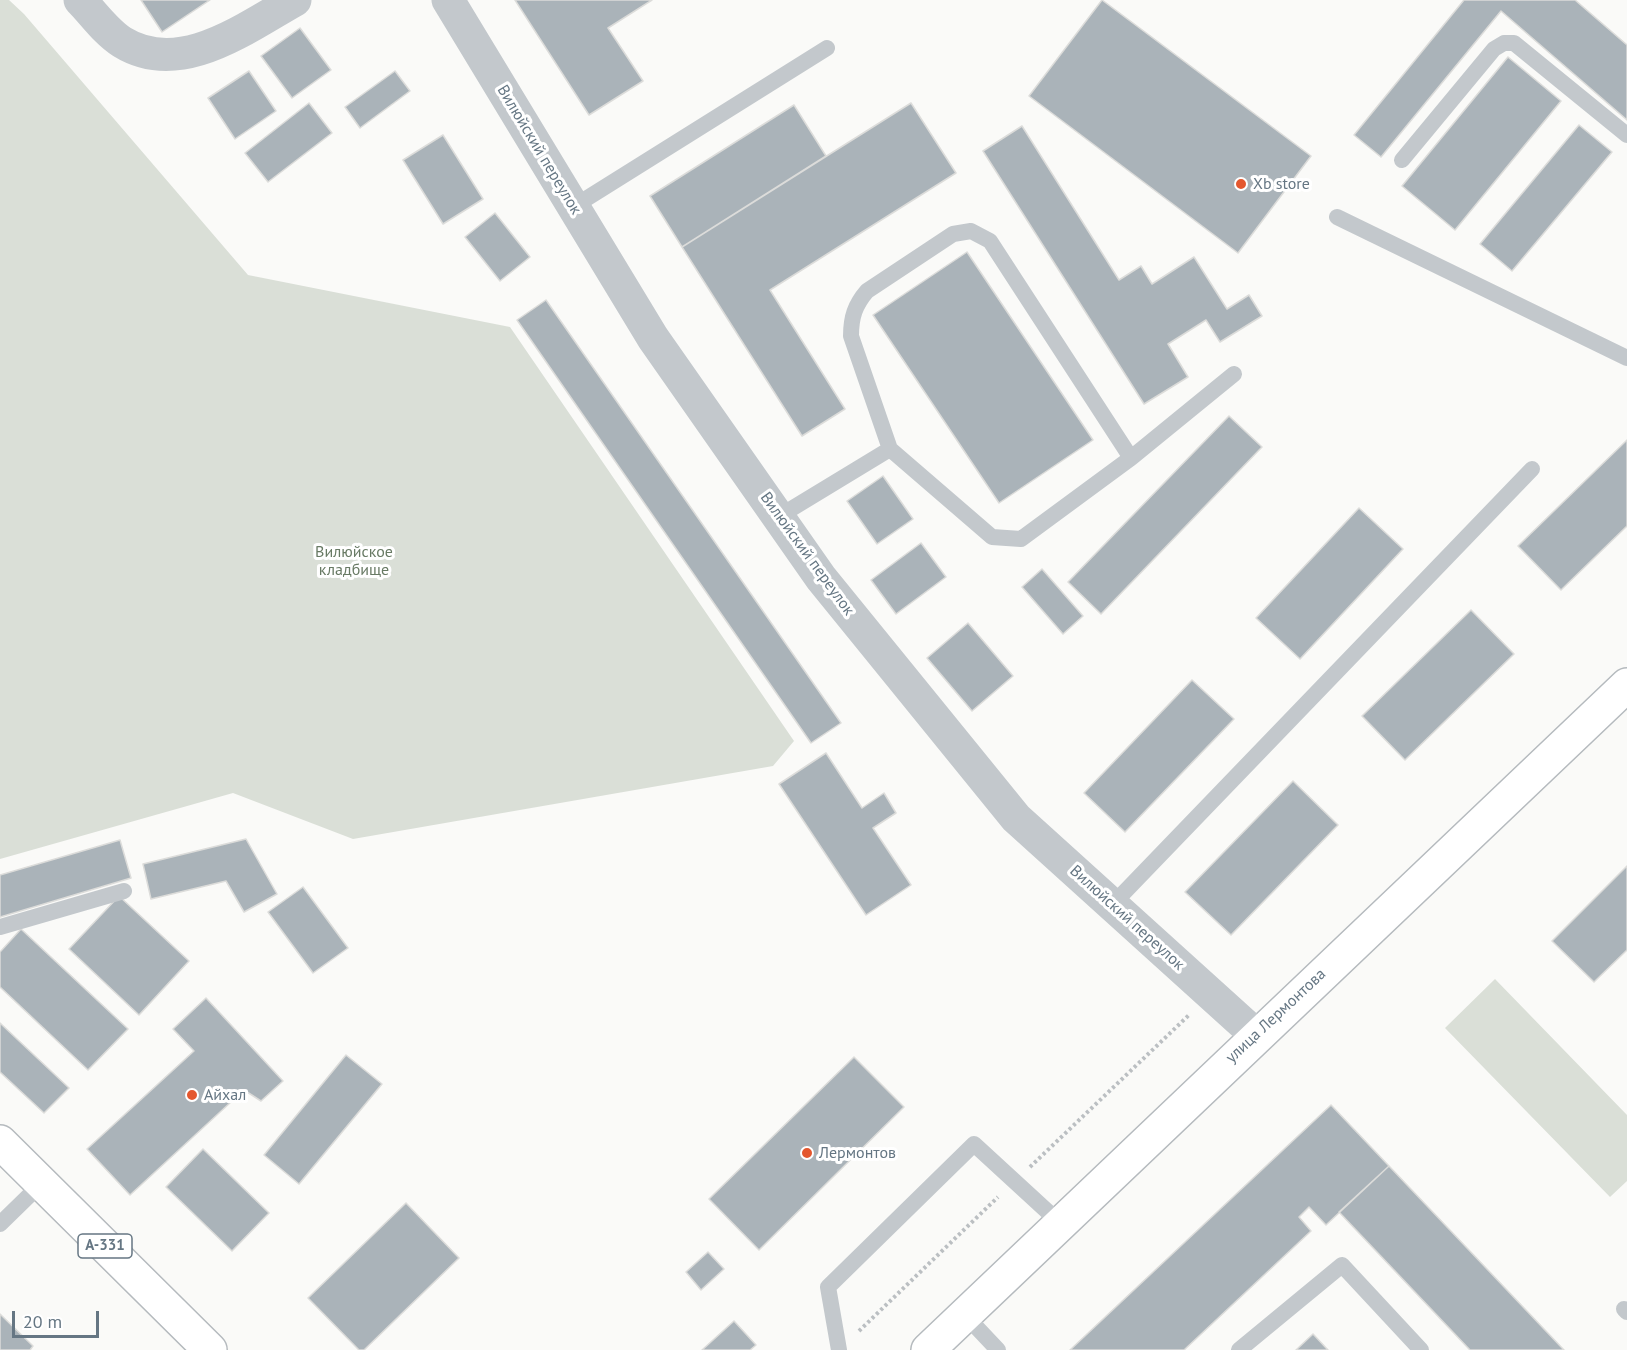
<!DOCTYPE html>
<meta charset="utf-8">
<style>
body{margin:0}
#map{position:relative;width:1627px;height:1350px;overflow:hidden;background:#fafaf8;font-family:"PT Sans",sans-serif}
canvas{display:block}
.scale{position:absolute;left:12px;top:1311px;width:87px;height:27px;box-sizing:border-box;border:3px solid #657683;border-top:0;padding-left:8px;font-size:18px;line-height:21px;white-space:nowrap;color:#657683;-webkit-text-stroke:4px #fff;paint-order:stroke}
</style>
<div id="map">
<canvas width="1627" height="1350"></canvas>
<div class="scale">20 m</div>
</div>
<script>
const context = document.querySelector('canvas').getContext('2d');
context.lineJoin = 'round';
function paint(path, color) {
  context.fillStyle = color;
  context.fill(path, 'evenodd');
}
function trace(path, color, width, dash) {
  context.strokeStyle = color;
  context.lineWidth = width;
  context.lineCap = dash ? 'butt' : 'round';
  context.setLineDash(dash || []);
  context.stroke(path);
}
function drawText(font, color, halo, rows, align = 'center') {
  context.font = font + ' "PT Sans",sans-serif';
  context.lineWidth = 6;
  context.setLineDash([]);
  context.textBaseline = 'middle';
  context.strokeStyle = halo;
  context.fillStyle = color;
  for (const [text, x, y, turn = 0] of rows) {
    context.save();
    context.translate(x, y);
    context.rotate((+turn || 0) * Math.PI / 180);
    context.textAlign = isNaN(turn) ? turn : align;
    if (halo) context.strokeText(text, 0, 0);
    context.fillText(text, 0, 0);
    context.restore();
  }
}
paint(new Path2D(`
 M0,0h9l15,14 224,261 262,52 284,414 -21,25 -420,73 -120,-46 -233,66z
 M1495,979l132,136v66l-17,16 -165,-169z`), '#dadfd7');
const building = new Path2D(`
 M141,0h69l-48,32z
 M515,0h137l-44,28 35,53 -54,34z
 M1102,0l209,156 -73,97 -209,-157z
 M1464,0h111l52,45v75l-126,-109 -120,146 -27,-22z
 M300,28l31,42 -39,28 -31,-42z
 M1508,57l53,44 -106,129 -53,-44z
 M249,71l27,40 -41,28 -27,-41z
 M395,71l15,20 -50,37 -15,-21z
 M309,103l23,30 -64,49 -23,-29z
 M911,103l45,70 -186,117 75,119 -43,27 -120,-189z
 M794,105l32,51 -144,91 -32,-51z
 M1579,125l33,27 -100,119 -32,-27z
 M1022,126l97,154 22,-14 11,18 42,-27 33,52 22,-14 13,21 -42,26 -14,-22 -38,24 20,33 -44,27 -161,-253z
 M443,135l40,64 -40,25 -40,-64z
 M495,213l35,44 -30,24 -35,-44z
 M967,252l126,188 -94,63 -126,-188z
 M546,300l295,423 -30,20 -294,-423z
 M1229,416l33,31 -161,167 -33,-32z
 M1627,440v86l-66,64 -43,-44z
 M883,476l30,43 -36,25 -30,-43z
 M1359,508l44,41 -103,110 -44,-41z
 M921,543l25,34 -50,37 -25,-34z
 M1042,569l41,47 -20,18 -41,-47z
 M1471,610l43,44 -109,106 -43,-44z
 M968,623l45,53 -41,35 -45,-53z
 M1192,680l42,39 -109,113 -41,-39z
 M826,753l36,55 22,-15 12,20 -23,15 38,57 -45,30 -87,-131z
 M1293,781l45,44 -107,110 -46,-43z
 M246,839l31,55 -33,18 -18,-31 -75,18 -8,-35z
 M120,840l11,38 -131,39v-42z
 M1627,866v84l-33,32 -42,-41z
 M303,887l45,61 -35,25 -45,-61z
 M119,896l70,65 -50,54 -70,-66z
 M21,929l107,100 -40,41 -88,-83v-35z
 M206,998l77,83 -22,20 -17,-11 -114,105 -43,-46 107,-98 -21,-22z
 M0,1023l69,65 -25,25 -44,-41z
 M346,1055l36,29 -83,100 -35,-29z
 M854,1057l50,50 -145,143 -50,-51z
 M1331,1105l58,61 -63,59 -17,-18 -10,10 12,14 -127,119h-114z
 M203,1149l66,64 -37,38 -66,-64z
 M1389,1166l175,184h-94l-131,-138z
 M406,1203l53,55 -95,92h-5l-51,-52z
 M708,1252l16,17 -23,21 -15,-18z
 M0,1314l33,32 -3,4h-30z
 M734,1321l22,24 -6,5h-48z
 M1313,1334l15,16h-32z`);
paint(building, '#aab3b9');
trace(building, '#dcdcda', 1.5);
const primary = new Path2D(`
 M0,1142l210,208
 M928,1350l699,-665`);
trace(primary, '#b5babe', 36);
trace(new Path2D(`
 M1030,1167l159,-152
 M859,1331l139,-134`), '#bbbfc2', 4, [3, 3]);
trace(new Path2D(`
 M1402,160l92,-111 10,-6h10l113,92
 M573,207l254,-159
 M1337,217l290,141
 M890,449l102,88 29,2 110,-81
 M778,517l112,-68 -39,-113c0,-19 4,-31 16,-45l86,-57 18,-3 19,10 141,217 103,-84
 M1112,905l420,-436
 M0,927l124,-36
 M0,1224l42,-41
 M1624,1309l3,3
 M965,1315l33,35
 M839,1350l-11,-63 146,-143 86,79
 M1239,1350l103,-85 79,85`), '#c3c8cc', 16);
trace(new Path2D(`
 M80,0c13,13 26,32 42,42 58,36 123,-14 173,-42
 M448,0l205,338 168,240 195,240 240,217`), '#c3c8cc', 33);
trace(primary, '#fff', 33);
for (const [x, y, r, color] of [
 [1241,184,6,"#e4572e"],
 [192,1095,6,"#e4572e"],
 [807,1153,6,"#e4572e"]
]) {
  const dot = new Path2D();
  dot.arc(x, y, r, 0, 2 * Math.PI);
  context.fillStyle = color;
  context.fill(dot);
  trace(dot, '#fff', 2);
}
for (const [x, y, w] of [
 [105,1246,54]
]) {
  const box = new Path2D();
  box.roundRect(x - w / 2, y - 12, w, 24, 4.5);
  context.fillStyle = '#fff';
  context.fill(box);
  trace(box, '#657683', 1.5);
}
drawText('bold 15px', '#657683', null, [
 ["А-331",105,1246]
]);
drawText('16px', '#657683', '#fff', [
 ["Вилюйский переулок",539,150,59],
 ["Вилюйский переулок",807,554,54],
 ["Вилюйский переулок",1127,918,42],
 ["улица Лермонтова",1276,1016,-43]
]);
drawText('16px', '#657683', '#fff', [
 ["Xb store",1253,184],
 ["Айхал",204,1095],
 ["Лермонтов",819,1153]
], 'left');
drawText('16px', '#687a64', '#fff', [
 ["Вилюйское",354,552],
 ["кладбище",354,570]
]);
</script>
